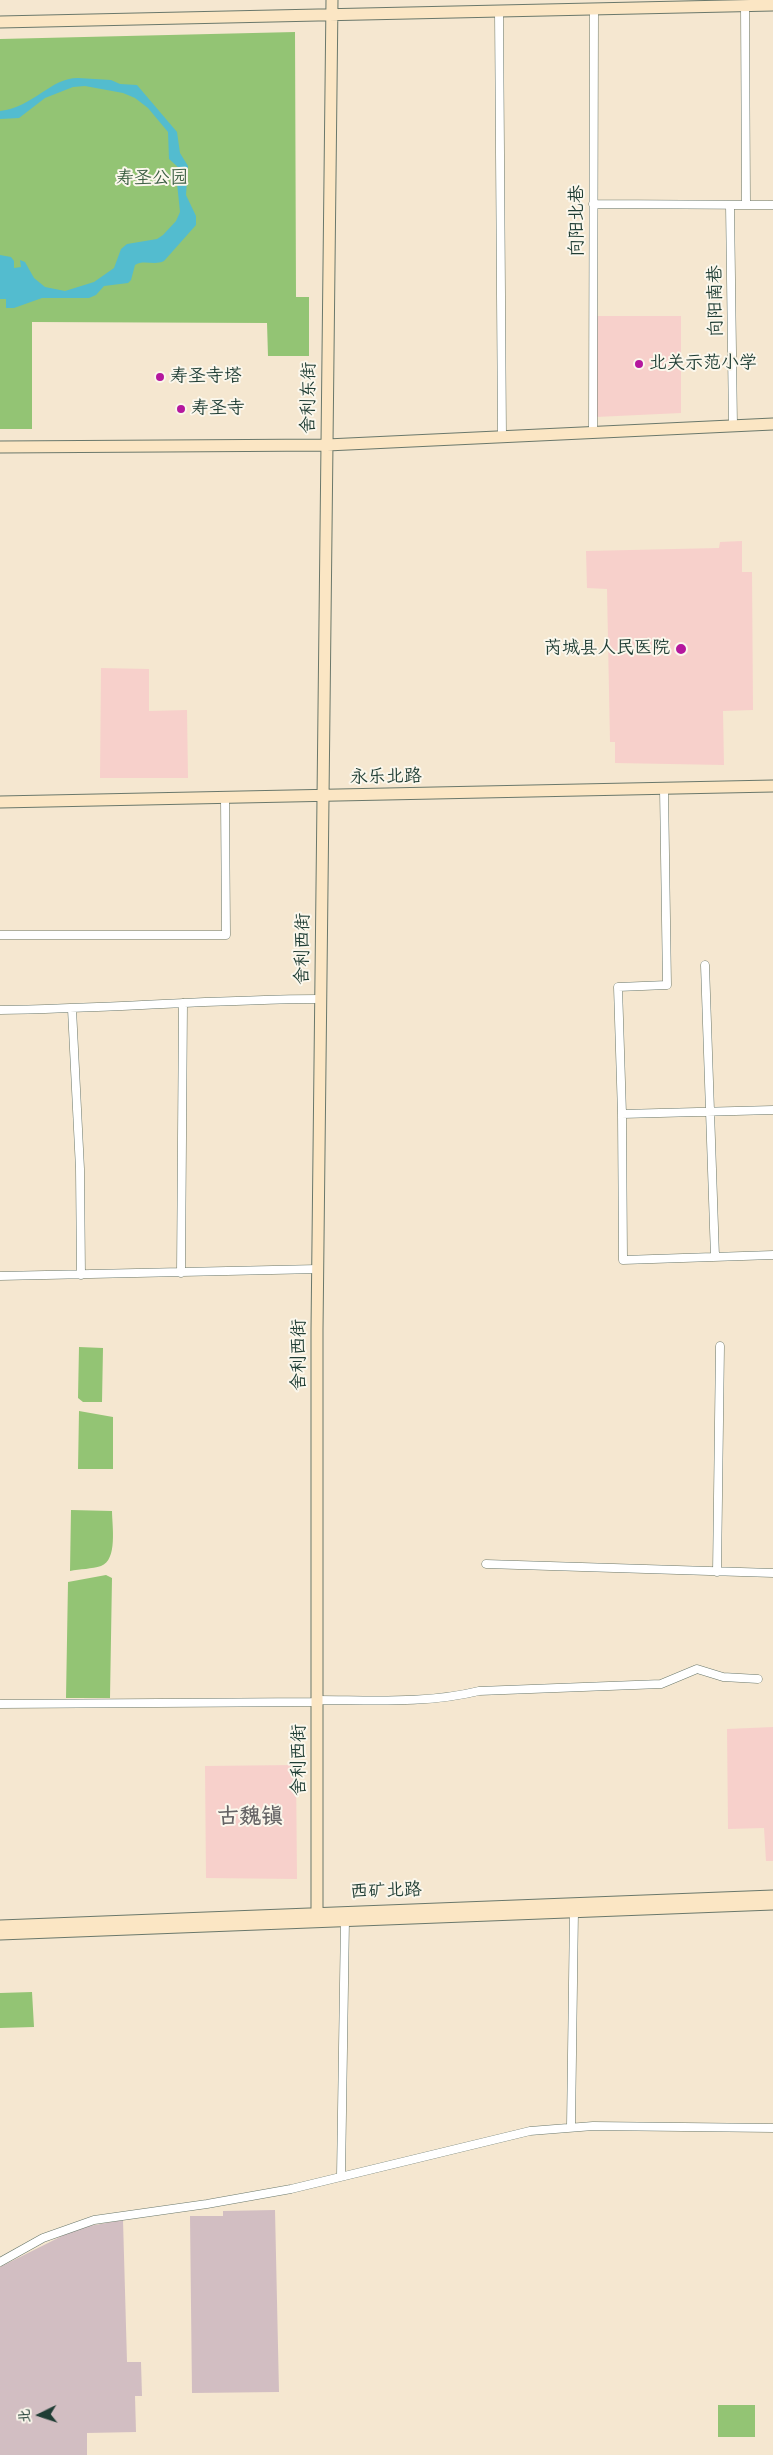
<!DOCTYPE html>
<meta charset="utf-8">
<style>
body{margin:0}
#map{position:relative;width:773px;height:2455px;overflow:hidden;background:#f5e7d0;font-family:Mynerve,"LXGW WenKai TC",sans-serif}
canvas{display:block}
.north{position:absolute;left:15px;top:2390px;width:50px;height:50px;-webkit-text-stroke:4px #fbf7ec;paint-order:stroke;rotate:266deg;font-size:14px;font-weight:700;line-height:20px;text-align:center;color:#1f3d34}
.north::after{content:'';display:block;margin:auto;width:18px;height:22px;background:#1f3d34;clip-path:polygon(50% 0,100% 100%,50% 72%,0 100%)}
</style>
<div id="map">
<canvas width="773" height="2455"></canvas>
<div class="north">北</div>
</div>
<script>
const context = document.querySelector('canvas').getContext('2d');
context.lineJoin = 'round';
function paint(path, color) {
  context.fillStyle = color;
  context.fill(path, 'evenodd');
}
function trace(path, color, width, dash) {
  context.strokeStyle = color;
  context.lineWidth = width;
  context.lineCap = dash ? 'butt' : 'round';
  context.setLineDash(dash || []);
  context.stroke(path);
}
function drawText(font, color, halo, rows, align = 'center') {
  context.font = font + ' Mynerve,"LXGW WenKai TC",sans-serif';
  context.lineWidth = 4;
  context.setLineDash([]);
  context.textBaseline = 'middle';
  context.strokeStyle = halo;
  context.fillStyle = color;
  for (const [text, x, y, turn = 0] of rows) {
    context.save();
    context.translate(x, y);
    context.rotate((+turn || 0) * Math.PI / 180);
    context.textAlign = isNaN(turn) ? turn : align;
    if (halo) context.strokeText(text, 0, 0);
    context.fillText(text, 0, 0);
    context.restore();
  }
}
paint(new Path2D(`
 M597,316h84v97l-85,4z
 M742,541v31h10l1,138 -30,1 1,54 -109,-2v-21h-5l-3,-153 -20,-1 -1,-37 133,-3 1,-6z
 M101,668l48,1v42l38,-1 1,68h-88z
 M773,1727v134h-7l-2,-33 -36,1 -1,-100z
 M296,1765l1,114 -91,-1 -1,-112z`), '#f7d0cb');
paint(new Path2D(`
 M275,2210l4,182 -87,1 -2,-177h33v-5z
 M123,2220l4,142h14l1,34h-7l1,36 -49,1v22h-87v-188l78,-39z`), '#d2bec2');
paint(new Path2D(`
 M295,32l1,265h13v59h-41l-1,-33 -235,-1v107h-32v-390z
 M79,1347l24,1 -1,54h-19l-5,-4z
 M79,1411l34,6v52h-35z
 M71,1510l41,1c0,14 6,49 -11,55 -9,3 -21,3 -31,5z
 M106,1575l6,3 -2,120h-44l2,-116z
 M32,1992l2,35 -34,1v-35z
 M718,2405h37v32h-37z`), '#93c474');
paint(new Path2D(`
 M78,78l33,2 9,4 17,1 40,47 3,21 8,13 -2,29 10,21v9l-32,36c-10,5 -20,-2 -29,4l-4,15 -3,3 -24,3 -8,9 -7,3h-47l-28,10h-8v-9h-6v-44l11,2 3,4v7l7,-1 -1,-7 5,2 9,16 11,9 20,4 29,-9 20,-14 7,-19 6,-5 30,-5 6,-4 13,-14 4,-9 -3,-29 3,-14 -11,-10 -1,-27 -20,-24 -13,-10 -12,-5 -38,-7 -12,1 -28,11 -26,20 -19,1v-8c34,-4 50,-33 78,-33z`), '#53bccf');
const street = new Path2D(`
 M745,5l1,200
 M499,11l3,426
 M593,204l180,1
 M730,205l3,221
 M593,432l1,-423
 M664,789l3,196 -49,2 4,127 1,146 150,-5
 M0,935h226l-1,-137
 M705,965l10,292
 M72,1009l8,160 1,106
 M0,1010c107,-1 214,-11 321,-11
 M622,1114l151,-4
 M181,1273l2,-270
 M0,1276l318,-7
 M486,1564l287,9
 M717,1572l3,-226
 M317,1700c54,0 109,4 162,-9l182,-7 36,-15 26,8 35,2
 M0,1704l317,-2
 M571,2126l3,-215
 M341,2176l4,-256
 M0,2262l43,-24 51,-18 113,-16 84,-15 239,-58 63,-5 180,2`);
const secondary = new Path2D(`
 M0,22l773,-17
 M0,447l327,-2 446,-21
 M0,802l773,-16
 M317,1913v-583l15,-1330
 M0,1926l773,-30
 M0,1934l773,-30`);
trace(street, '#6a786b', 9);
trace(secondary, '#6a786b', 13);
trace(street, '#fff', 8);
trace(secondary, '#fbe6c4', 11);
for (const [x, y, r, color] of [
 [639,364,5,"#b5179e"],
 [160,377,5,"#b5179e"],
 [181,409,5,"#b5179e"],
 [681,649,6,"#b5179e"]
]) {
  const dot = new Path2D();
  dot.arc(x, y, r, 0, 2 * Math.PI);
  context.fillStyle = color;
  context.fill(dot);
  trace(dot, '#fbf7ec', 2);
}
drawText('18px', '#3c5f44', '#fbf7ec', [
 ["寿圣公园",152,179]
]);
drawText('18px', '#1f3d34', '#fbf7ec', [
 ["向阳北巷",578,221,-90],
 ["向阳南巷",717,301,-91],
 ["舍利东街",310,398,-89],
 ["永乐北路",386,778,-1],
 ["舍利西街",304,949,-89],
 ["舍利西街",300,1355,-90],
 ["舍利西街",300,1760,-90],
 ["西矿北路",386,1892,-2]
]);
drawText('18px', '#1f3d34', '#fbf7ec', [
 ["北关示范小学",649,364],
 ["寿圣寺塔",170,377],
 ["寿圣寺",191,409],
 ["芮城县人民医院",670,649,"right"]
], 'left');
drawText('bold 22px', '#656365', '#fbf7ec', [
 ["古魏镇",250,1818]
]);
</script>
